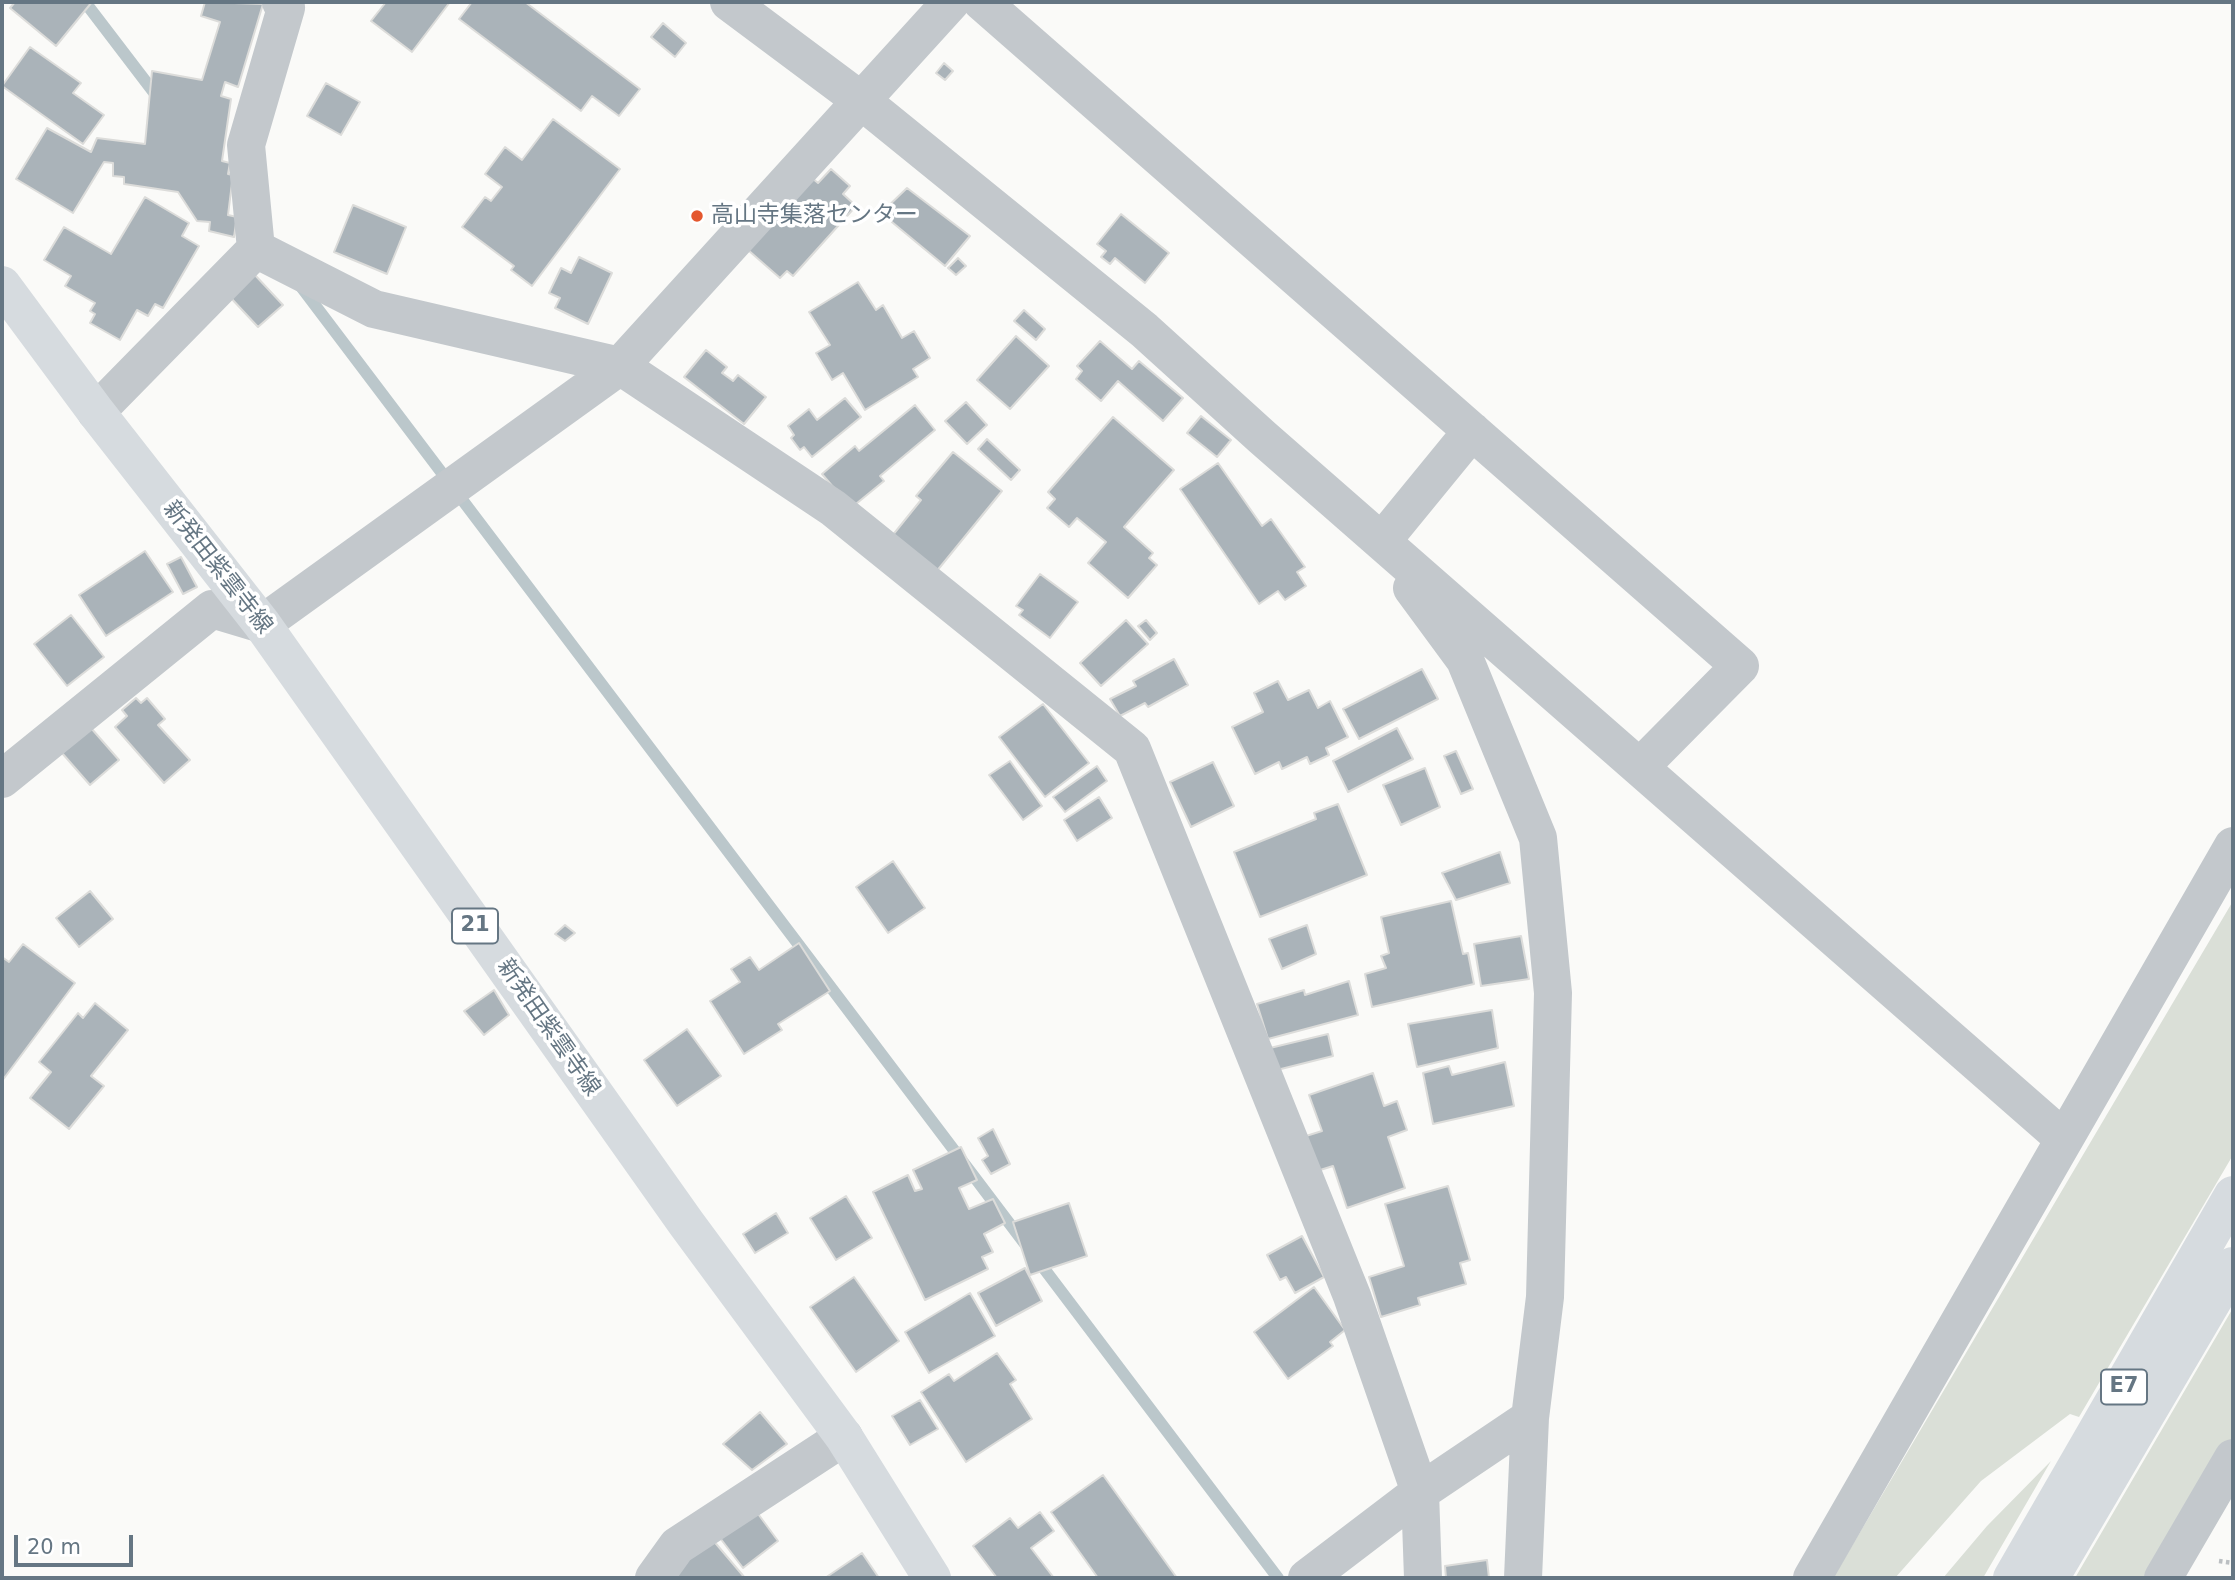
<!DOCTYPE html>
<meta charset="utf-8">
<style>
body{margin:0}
#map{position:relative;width:2235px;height:1580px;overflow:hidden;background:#fafaf8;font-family:"DejaVu Sans",sans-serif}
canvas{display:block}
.frame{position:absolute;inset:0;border:4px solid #657683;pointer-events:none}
.scale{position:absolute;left:14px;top:1535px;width:119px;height:32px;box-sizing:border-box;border:4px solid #657683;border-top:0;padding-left:9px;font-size:21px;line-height:24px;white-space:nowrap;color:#657683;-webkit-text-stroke:5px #fff;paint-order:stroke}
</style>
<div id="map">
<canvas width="2235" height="1580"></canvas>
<div class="frame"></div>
<div class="scale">20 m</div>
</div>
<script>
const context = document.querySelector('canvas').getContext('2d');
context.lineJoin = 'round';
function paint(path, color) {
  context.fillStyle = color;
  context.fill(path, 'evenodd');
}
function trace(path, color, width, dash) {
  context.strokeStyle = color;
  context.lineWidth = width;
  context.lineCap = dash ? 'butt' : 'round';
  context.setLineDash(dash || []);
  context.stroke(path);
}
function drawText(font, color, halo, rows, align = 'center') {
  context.font = font + ' "DejaVu Sans","Noto Sans JP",sans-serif';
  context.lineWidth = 7;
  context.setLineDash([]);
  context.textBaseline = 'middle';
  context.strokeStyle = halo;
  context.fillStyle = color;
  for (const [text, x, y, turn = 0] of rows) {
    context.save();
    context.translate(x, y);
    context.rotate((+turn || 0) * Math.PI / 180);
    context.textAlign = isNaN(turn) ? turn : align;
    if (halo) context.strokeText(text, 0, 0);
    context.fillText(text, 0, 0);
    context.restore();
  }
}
paint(new Path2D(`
 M2233,901v254l-154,262 -9,-3 -89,67 -86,97h-62z
 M2233,1308v134l-78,136h-80z
 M2051,1461l-68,117h-40l44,-52z`), '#dadfd7');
trace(new Path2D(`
 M85,2l74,97
 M299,284l726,960
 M1036,1258l242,320`), '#bbc7cb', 12);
const building = new Path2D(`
 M15,2h77l-36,44 -46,-38z
 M205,2l58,2 -25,83 -13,-5 -4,14 10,3 -9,62 8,2 -2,11 5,1 -5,40 9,2 -3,20 -25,-6 1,-9 -13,-1 -19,-29 -54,-8v-7l-11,-1v-13l-9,-1 -31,51 -57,-34 31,-51 44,24 6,-14 48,6 7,-73 50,9 18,-58 -19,-6z
 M386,2h64l-38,50 -41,-31z
 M472,2h53l115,87 -21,27 -27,-20 -11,15 -122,-92z
 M663,23l23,20 -11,14 -24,-20z
 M30,47l51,36 -8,10 31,22 -21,29 -81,-58z
 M944,63l9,8 -8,9 -9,-7z
 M326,83l34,19 -19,33 -34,-19z
 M553,119l67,50 -88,117 -21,-16 3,-4 -52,-39 23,-30 6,4 11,-14 -17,-13 20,-27 17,13z
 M831,169l19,17 -7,8 13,12 -63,70 -6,-5 -7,7 -32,-28 64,-72 6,5z
 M907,188l63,48 -25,30 -64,-53z
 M145,197l44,26 -7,13 17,10 -36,62 -8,-4 -7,12 -11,-6 -17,30 -30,-17 5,-9 -5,-3 5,-8 -30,-17 6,-10 -27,-16 20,-33 47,27z
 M353,205l53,22 -19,47 -53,-22z
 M1121,214l48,39 -24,30 -30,-25 -5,6 -9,-7 5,-6 -9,-7z
 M579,257l33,16 -24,51 -33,-16 5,-10 -11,-5 12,-25 10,5z
 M958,258l8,8 -10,9 -8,-7z
 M254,274l29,31 -25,22 -28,-30z
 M858,282l18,28 7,-5 19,33 12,-7 16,27 -17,11 5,8 -53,33 -22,-37 -11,7 -16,-27 14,-8 -21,-33z
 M1024,310l21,19 -9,11 -22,-19z
 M1016,336l33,30 -39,43 -33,-29z
 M1100,341l32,28 7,-8 44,37 -20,23 -45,-40 -17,20 -25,-22 6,-8 -5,-5z
 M706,350l21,17 -5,6 11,8 5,-6 28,22 -22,27 -60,-47z
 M845,398l16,19 -49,40 -8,-10 -4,3 -9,-12 3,-3 -6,-9 21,-17 8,11z
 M966,402l21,23 -20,19 -22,-23z
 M915,405l20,25 -55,46 4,5 -33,27 -29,-34 33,-28 4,5z
 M1201,416l30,24 -14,17 -30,-24z
 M1113,417l61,53 -50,57 29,26 -4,5 8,7 -29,33 -40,-35 18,-21 -29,-24 -8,9 -22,-19 8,-9 -7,-7z
 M987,439l33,31 -9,10 -33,-31z
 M953,452l49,39 -66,81 -44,-36 29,-36 -5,-4z
 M1218,463l44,63 9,-7 34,48 -8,5 9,14 -21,14 -7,-9 -19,13 -79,-115z
 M145,551l28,41 -67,44 -27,-41z
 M181,557l16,30 -14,7 -16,-30z
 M1040,574l38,28 -28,36 -31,-23 4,-5 -7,-4z
 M71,615l33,42 -37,29 -33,-42z
 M1126,620l22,24 -47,42 -21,-23z
 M1146,620l11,13 -7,7 -12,-14z
 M1174,659l14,26 -40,22 -3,-4 -25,13 -10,-17 26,-13 -3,-5z
 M1422,669l16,30 -79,40 -16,-30z
 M1278,681l10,19 21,-10 9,18 12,-7 18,36 -22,11 3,7 -19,9 -3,-7 -25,12 -3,-7 -24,12 -23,-47 31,-15 -9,-19z
 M136,698l5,5 6,-5 18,21 -7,6 32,35 -26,23 -49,-56 12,-11 -5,-6z
 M1043,704l46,59 -44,34 -46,-60z
 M91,728l28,32 -29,25 -28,-32z
 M1397,728l16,31 -65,33 -15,-31z
 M1456,751l17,38 -12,5 -17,-38z
 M1010,761l32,45 -19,14 -34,-45z
 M1213,762l21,44 -43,21 -21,-45z
 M1097,766l10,15 -42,31 -12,-15z
 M1425,768l15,39 -39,18 -18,-40z
 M1099,797l13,21 -35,23 -13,-21z
 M1338,804l29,71 -107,42 -26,-65 82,-33 -2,-6z
 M1500,852l10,31 -54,17 -14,-27z
 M893,861l32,47 -37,25 -32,-46z
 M90,891l23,28 -34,28 -23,-29z
 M1451,901l12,53 5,-1 6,31 -102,23 -7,-33 21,-6 -5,-12 8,-3 -8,-36z
 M565,925l10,8 -10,8 -10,-7z
 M1307,925l9,29 -34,15 -13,-30z
 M1521,936l8,43 -48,7 -7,-42z
 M799,943l31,48 -52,33 4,6 -38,24 -34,-53 30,-19 -9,-13 19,-12 9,13z
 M23,944l52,39 -73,98v-124l7,5z
 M1349,981l9,34 -90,24 -11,-35 47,-14 1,5z
 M494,990l15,25 -25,20 -20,-24z
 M95,1003l33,27 -37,46 13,10 -35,43 -39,-31 21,-26 -12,-10 39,-49 5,5z
 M1492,1010l6,38 -81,19 -9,-43z
 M687,1029l34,47 -44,30 -33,-46z
 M1328,1034l5,22 -56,14 -7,-22z
 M1505,1062l9,44 -81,18 -10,-51 26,-7 3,9z
 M1373,1073l11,33 13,-5 10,29 -19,7 17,51 -58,20 -14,-42 -16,5 -11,-35 16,-5 -13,-36z
 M993,1129l17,35 -19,10 -9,-14 6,-4 -10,-18z
 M961,1147l16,33 -18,8 10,21 24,-10 12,24 -21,11 9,18 -11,5 6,12 -63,31 -52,-108 35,-17 7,16 7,-2 -9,-19z
 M1448,1186l22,74 -10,3 6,21 -48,14 2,7 -39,12 -12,-40 35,-11 -19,-62z
 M846,1196l26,42 -36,22 -26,-42z
 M1069,1203l18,53 -57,19 -17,-53z
 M776,1213l12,20 -33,20 -12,-19z
 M1302,1236l22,41 -29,16 -9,-16 -6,3 -13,-25z
 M1025,1268l17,33 -46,25 -18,-33z
 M854,1277l45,64 -43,31 -46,-65z
 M1314,1287l31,43 -15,12 3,4 -45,33 -34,-47z
 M970,1293l25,43 -66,37 -24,-41z
 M997,1353l19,27 -6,4 22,35 -66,43 -45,-70 28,-18 5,7z
 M920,1400l18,29 -28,16 -18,-29z
 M760,1412l27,32 -35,26 -29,-26z
 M1103,1475l74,103h-79l-47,-66z
 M753,1507l25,34 -35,27 -26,-34z
 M1040,1512l14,19 -23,17 23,30h-57l-24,-32 37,-28 8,10z
 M712,1539l33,39h-78z
 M862,1553l17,25h-54z
 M1487,1560l2,18h-43l-1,-12z`);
paint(building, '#aab3b9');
trace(building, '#dcdcda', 2);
trace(new Path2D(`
 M2219,1561l14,2`), '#bbbfc2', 4.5, [3.5, 3.5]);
trace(new Path2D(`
 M729,2l134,100 281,228 118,107 801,701
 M982,2l758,664 -100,101
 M256,249l118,60 246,57 213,142 299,241 220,547 68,196 3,86
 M96,412l160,-163 -10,-104 40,-137 -5,-6
 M1382,541l90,-110
 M2,779l210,-170 50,15 358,-258 331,-364
 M654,1578l23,-32 167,-109
 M1307,1578l113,-86 110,-74 15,-121 8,-304 -15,-155 -73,-178 -53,-72
 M1523,1578l7,-160
 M1812,1578l421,-732
 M2163,1578l70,-120`), '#c3c8cc', 38);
trace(new Path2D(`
 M2,285l94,127 166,212 424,599 158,214 88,141`), '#d6dbdf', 38);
trace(new Path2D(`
 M2012,1578l221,-383
 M2050,1578l183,-312`), '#d6dbdf', 38);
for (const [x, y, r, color] of [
 [697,216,7,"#e4572e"]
]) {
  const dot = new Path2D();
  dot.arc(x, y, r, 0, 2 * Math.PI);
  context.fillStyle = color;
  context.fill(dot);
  trace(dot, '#fff', 2.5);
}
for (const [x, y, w] of [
 [475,926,46],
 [2124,1387,46]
]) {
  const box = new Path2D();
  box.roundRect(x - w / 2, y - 17.5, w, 35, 5);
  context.fillStyle = '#fff';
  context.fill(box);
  trace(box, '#657683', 2);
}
drawText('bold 21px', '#657683', null, [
 ["21",475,926],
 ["E7",2124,1387]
]);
drawText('23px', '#657683', '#fff', [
 ["高山寺集落センター",711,216]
], 'left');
drawText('23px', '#657683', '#fff', [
 ["新発田紫雲寺線",217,568,52],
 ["新発田紫雲寺線",548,1028,55]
]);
</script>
